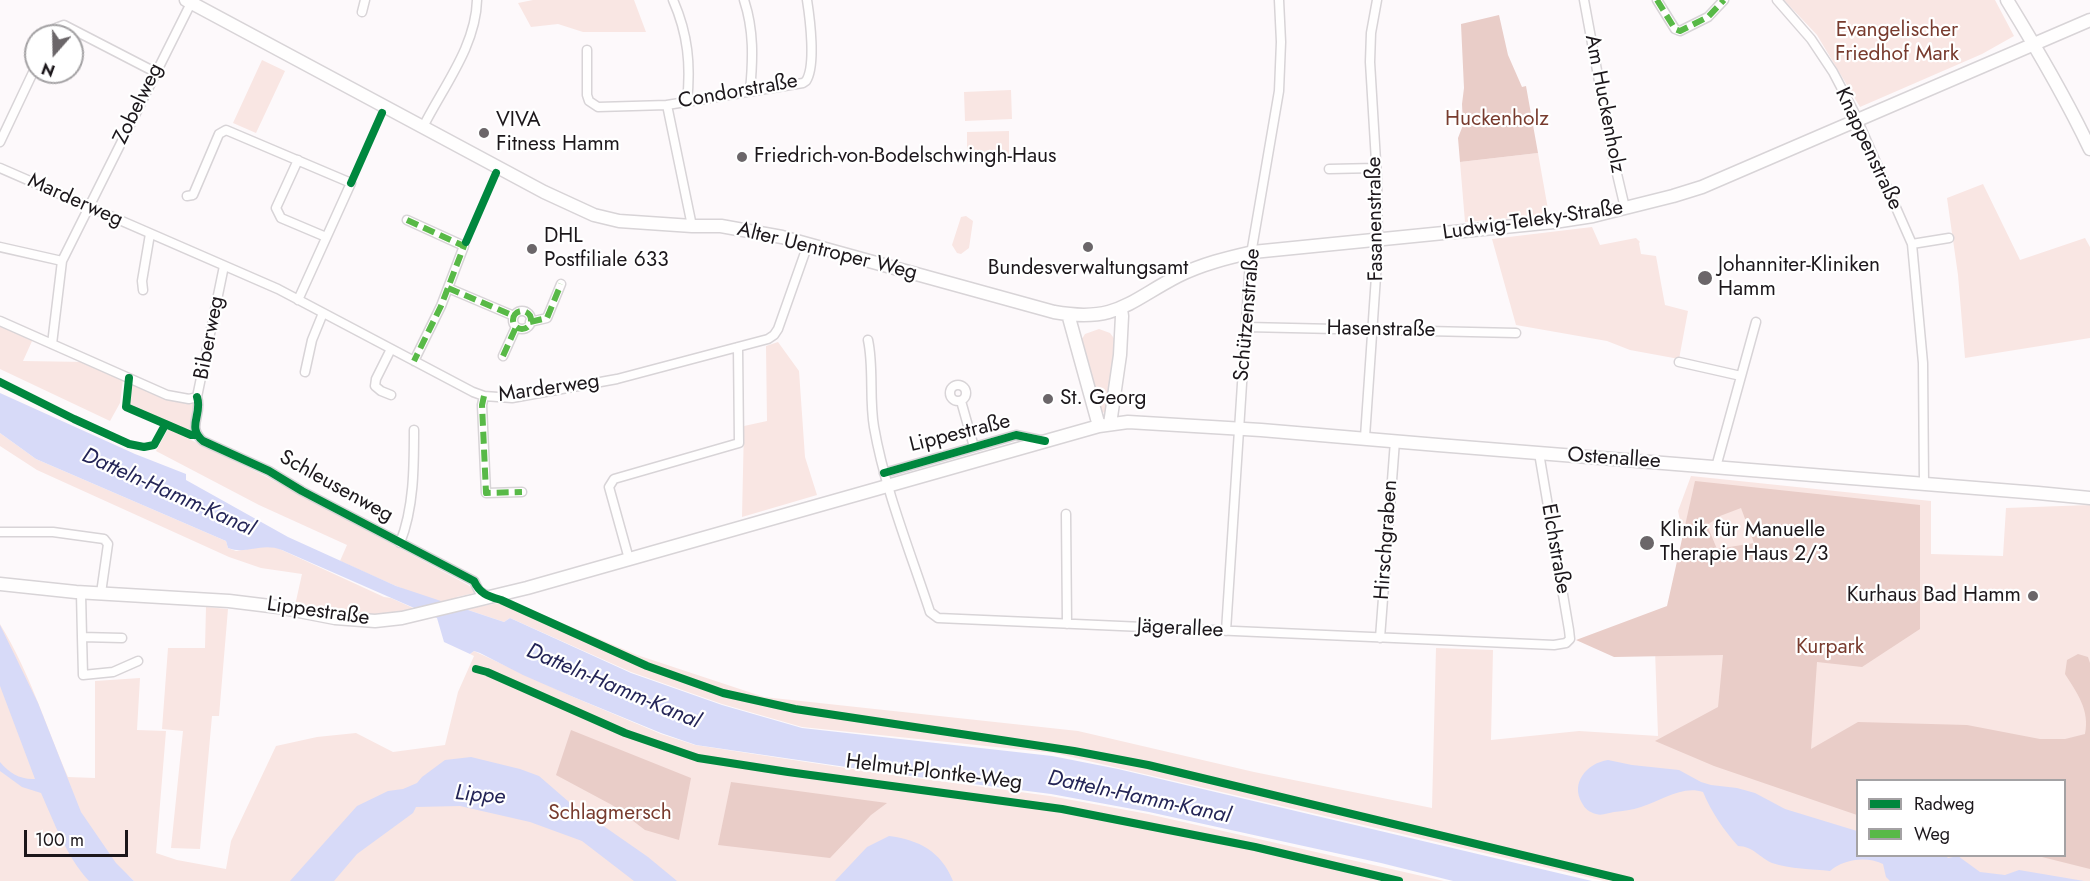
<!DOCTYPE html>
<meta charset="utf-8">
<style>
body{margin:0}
#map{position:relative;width:2090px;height:881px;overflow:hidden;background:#fdf9fb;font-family:Jost,sans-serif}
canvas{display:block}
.legend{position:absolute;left:1856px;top:779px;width:210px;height:78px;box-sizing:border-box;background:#fff;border:2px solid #a4a2a4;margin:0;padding:8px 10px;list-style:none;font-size:18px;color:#1c171b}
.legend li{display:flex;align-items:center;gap:12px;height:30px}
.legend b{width:30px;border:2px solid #a4a2a4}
.north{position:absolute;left:24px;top:24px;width:60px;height:60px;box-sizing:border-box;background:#fff;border:2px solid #a4a2a4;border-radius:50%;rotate:200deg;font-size:16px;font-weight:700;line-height:24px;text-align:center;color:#1c171b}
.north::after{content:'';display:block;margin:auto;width:21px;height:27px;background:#6b6669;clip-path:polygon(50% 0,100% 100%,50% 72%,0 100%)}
.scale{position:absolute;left:24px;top:830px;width:104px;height:27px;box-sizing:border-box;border:3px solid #1c171b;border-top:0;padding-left:8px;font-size:18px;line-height:21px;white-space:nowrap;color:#1c171b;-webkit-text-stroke:4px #fff;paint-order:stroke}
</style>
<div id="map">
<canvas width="2090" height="881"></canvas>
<ul class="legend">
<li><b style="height:8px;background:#00873e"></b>Radweg</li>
<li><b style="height:8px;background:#58b947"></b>Weg</li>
</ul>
<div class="north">N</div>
<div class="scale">100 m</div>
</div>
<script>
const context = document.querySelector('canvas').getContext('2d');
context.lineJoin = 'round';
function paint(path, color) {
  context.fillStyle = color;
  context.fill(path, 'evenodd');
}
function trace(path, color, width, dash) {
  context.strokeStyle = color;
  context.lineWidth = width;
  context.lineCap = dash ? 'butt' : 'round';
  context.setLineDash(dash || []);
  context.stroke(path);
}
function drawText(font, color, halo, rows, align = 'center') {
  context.font = font + ' Jost,sans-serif';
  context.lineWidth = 4.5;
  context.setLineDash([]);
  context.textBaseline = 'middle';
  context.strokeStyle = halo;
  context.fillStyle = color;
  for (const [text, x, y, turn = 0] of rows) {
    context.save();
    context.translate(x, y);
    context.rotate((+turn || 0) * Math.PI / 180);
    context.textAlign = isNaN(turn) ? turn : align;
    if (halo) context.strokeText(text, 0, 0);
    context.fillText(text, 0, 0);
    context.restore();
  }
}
paint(new Path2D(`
 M533,0h101l12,32h-63l-25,-8 -27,3 -13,-24z
 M1784,0h211l19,36 -32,18 -122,53 -43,-72z
 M262,60l23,11 -29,62 -23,-10z
 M1011,90l1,29 -47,2 -1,-29z
 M1009,131v30h-42v-29z
 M1538,153l11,62 -84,7 -5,-60z
 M1983,184l37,76 65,-22 5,9v91l-125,20 -7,-83 -11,-77z
 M966,216l7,5 -4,27 -8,6 -4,-1 -5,-8 9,-28z
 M1592,227l8,18 36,-7 4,4 -1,1 2,11 15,2 9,49 23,6 -9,48 -49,-9 -23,-9 -91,-16 -24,-86z
 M0,324l33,15 -10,22 63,1 37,17 -3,24 -10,18 -110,-52z
 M1099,329l11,4 6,8 -7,71 -10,1 -19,-71 5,-8z
 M778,342l21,29 6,86 12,38 -75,22 2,-91 23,-5 -1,-75z
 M133,383l33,14 29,7 -6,35 74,36 205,110 5,4 1,4 -17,4 -7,7c-38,-9 -74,-27 -110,-43l7,-16 -88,-40 -103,-54 12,-22 -39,-24 1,-17z
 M0,433l36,26 190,82 2,7 8,3 35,-6 113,52 7,1 31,14 -52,7 -76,-9 8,-36 -41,-6 -32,-11 -192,-87 -37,-24z
 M1691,476l240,25v53l72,2 3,-48 84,-3v376h-486l-550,-128 -252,-26 -80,-23 -91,-32 -121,-54 -6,4 -39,-13 46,-8 126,54 127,42 314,34 176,41 178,36 4,-160 57,2 -2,90 88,-9 79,5 -4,-115 45,-9 -21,-101zM1858,780h206v76h-206z
 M206,607l22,2 -9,107h-7l-12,133 -29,-1 12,-117 -21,-2 6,-81h37z
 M0,624c29,47 46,102 68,153l27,1v-97l45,-3 -3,52 29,1 -10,122 21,7 49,9 5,-28 45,-95 41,-9 39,-4 37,19 52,-7 13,-53 16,-36 -4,-2 4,-3 97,45 90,38 34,11 177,27 178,24 98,18 296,67h-1310l-7,-7 5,7h-132z`), '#f9e6e3');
paint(new Path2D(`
 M1499,15l9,40 14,32 4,-1 12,67 -78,9 -2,-24 5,-13 -1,-21 2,-16 -3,-64z
 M1695,481l225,24v124l-58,38 -45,-5 -6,87 47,-27 109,3 73,14h25l20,-5c5,-24 -8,-41 -20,-60l2,-14 11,-6 10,3 2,6v206l-52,-13h26v-76h-206l-1,35 -143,-49 -59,-25 63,-34 5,-52 -109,2 -38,-17 91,-34zM1741,508l13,35 -37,6 -10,-24 13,-9z
 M571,730l120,48 -12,62 -34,-10 -33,-25 -56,-30z
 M731,782l156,21 -16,12 -41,43 -112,-13z`), '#e9cdc8');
paint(new Path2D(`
 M0,393l135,61 51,20v6l102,57 108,49 108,36 6,-4 121,55 91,32 80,23 250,28 66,13 474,112h-139l-72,-18 -232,-51 -98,-18 -164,-21 -191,-28 -35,-12 -90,-37 -48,-21 -43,-22 -6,-2 -4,3 -26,-12 -7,-24 -155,-68c-21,-8 -36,5 -54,-2l-2,-7 -190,-82 -36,-26z
 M0,625l38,78 43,109 35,51 18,18h-45c-23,-25 -34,-57 -48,-88l-19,-6 -22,-16v-9c9,11 21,18 35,17l-35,-93z
 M471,757l49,12 19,7 30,26 79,55 29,24h-43l-52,-40 -52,-19 -70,-16 -44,1 -3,6 -56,41 -23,27h-44l67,-75 31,-15 15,-2 14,-6 5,-6 23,-17z
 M1608,760l24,5 47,5 22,12 10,3 26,3 18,5 30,16 72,22 1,25h88l2,2 10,-2 22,16 25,3 14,-5 65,11h-194l-4,-4 -3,-13c-17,-8 -39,-5 -53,7 -18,-2 -40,-2 -58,-8 -12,-5 -19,-17 -34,-17 -15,-17 -26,-33 -35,-54 -21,-7 -42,9 -62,15 -9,3 -18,4 -27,5 -6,1 -12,4 -18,2 -7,-2 -11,-5 -14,-11 -12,-20 5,-40 26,-43z
 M889,836c30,4 52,15 64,45h-118l32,-34z`), '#d7daf8');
const street = new Path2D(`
 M673,0c15,34 18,65 14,102
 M744,0c10,30 9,59 6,91
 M1584,0l29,157 12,51
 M1657,0l18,29 5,2 28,-14 16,-17
 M1777,0l34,39 22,33 20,38 59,134 11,119 1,120
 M362,12l3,-12
 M50,36l6,-8 8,-3 91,47
 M587,50v45l2,6 9,6 69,-2 136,-22 3,-2c10,-15 4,-62 1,-81
 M667,105l25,121
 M423,127c20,-40 53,-81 54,-127
 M0,142l36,-76
 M298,160l-22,48 5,10 45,19
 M0,168l278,121 195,103 11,4 28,2 105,-19 151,-40 6,-4 4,-6 30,-85
 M1329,169l47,-1
 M187,196l6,-1 26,-61 7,-4 125,53 -53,117
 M407,220l57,26 -23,60 -27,55
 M1912,244l37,-6
 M0,247l62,14
 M224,266l-27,131c6,17 -11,30 6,44l66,30 33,20 172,90 5,10 9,5
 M448,288l66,28
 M143,290l-1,-9 8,-47
 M513 320a9 9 0 1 1 18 0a9 9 0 1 1-18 0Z
 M0,321l167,74 22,4 8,-2
 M530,322l17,-4 14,-34
 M1246,327l270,6
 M868,340c6,28 1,58 6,87 11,63 36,124 56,185l8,6 616,27 12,-2 4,-4 -1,-9 -30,-177
 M52,344l10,-83 129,-258
 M391,349l-15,30 -1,7 6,5 10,4
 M503,356l13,-29
 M1679,362l62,14
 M305,372l7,-32 11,-27
 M950 393a8 8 0 1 1 16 0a8 8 0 1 1-16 0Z
 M484,396l-2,9 4,88 36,-1
 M961,401l13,46
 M1365,437l13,-190 -1,-69 -7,-116 1,-29 6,-33
 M1716,467l40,-145
 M884,473l132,-38 29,6
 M1066,514l1,110
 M0,532h53l51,7 4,5 -7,49
 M400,543c14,-35 14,-76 14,-113
 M629,559l-20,-72 5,-8 125,-36 -1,-96
 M81,593l1,44 40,1
 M1226,631l24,-371 29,-169 2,-49 -2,-42
 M82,637l1,38 30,-3 25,-11
 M1380,638l15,-197`);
const secondary = new Path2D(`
 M186,0l358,192 50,23 25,6 73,5h29l61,11 272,75c62,11 74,-10 124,-36 24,-12 49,-18 75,-24l301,-30 39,-6 80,-20 29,-9 388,-167
 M2007,0c30,49 59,98 83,149
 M1068,314l31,112
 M1110,424l10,-69 2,-39 -1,-7
 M0,584l76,8 153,9 49,6 57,11 40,3 27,-3 125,-30 572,-162 29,-4 133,8 177,15 600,48 52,5`);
trace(street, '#d8d4d7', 11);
trace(secondary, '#d8d4d7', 15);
trace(street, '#fffefe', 8);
trace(secondary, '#fffefe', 12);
trace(new Path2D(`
 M1657,0l18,29 5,2 28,-14 16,-17
 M407,220l57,26 -23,60 -27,55
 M448,288l66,28
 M513 320a9 9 0 1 1 18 0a9 9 0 1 1-18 0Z
 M530,322l17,-4 14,-34
 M503,356l13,-29
 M484,396l-2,9 4,88 36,-1`), '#58b947', 6, [12, 6]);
trace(new Path2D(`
 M351,183l31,-70
 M466,242l30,-69
 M129,378l-3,29 65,28h5
 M0,382l74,37 55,25 15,3 10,-2 11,-20
 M197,397c6,17 -11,30 6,44l66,30 33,20 172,90c6,13 14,15 27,19l146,66 76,27 72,16 279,42 74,14 482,116
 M884,473l132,-38 29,6
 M476,669l11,3 138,61 73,25 90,14 274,37 193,38 144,34`), '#00873e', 8);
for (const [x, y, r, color] of [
 [484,133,6,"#6b6669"],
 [742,157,6,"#6b6669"],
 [1088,247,6,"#6b6669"],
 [532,249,6,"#6b6669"],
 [1705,278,8,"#6b6669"],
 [1048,399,6,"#6b6669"],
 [1647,543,8,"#6b6669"],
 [2033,596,6,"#6b6669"]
]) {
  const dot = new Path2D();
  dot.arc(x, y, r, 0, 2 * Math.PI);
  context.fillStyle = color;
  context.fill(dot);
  trace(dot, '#fff', 2);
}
drawText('21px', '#783b2e', '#fff', [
 ["Evangelischer",1897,31],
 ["Friedhof Mark",1897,55],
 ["Huckenholz",1497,120],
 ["Kurpark",1830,648],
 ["Schlagmersch",610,814]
]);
drawText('21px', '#1c171b', '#fff', [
 ["Condorstraße",738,92,-10],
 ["Zobelweg",139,104,-64],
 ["Am Huckenholz",1604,104,79],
 ["Knappenstraße",1868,149,65],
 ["Marderweg",75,201,24],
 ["Fasanenstraße",1376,219,-91],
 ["Ludwig-Teleky-Straße",1533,221,-8],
 ["Alter Uentroper Weg",827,252,14],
 ["Schützenstraße",1248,315,-85],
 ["Hasenstraße",1381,330,1],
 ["Biberweg",210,338,-79],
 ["Marderweg",549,389,-8],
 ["Lippestraße",960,434,-14],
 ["Ostenallee",1614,459,4],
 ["Schleusenweg",336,487,29],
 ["Hirschgraben",1387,540,-86],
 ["Elchstraße",1555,549,80],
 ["Lippestraße",318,612,8],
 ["Jägerallee",1180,629,3],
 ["Helmut-Plontke-Weg",934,773,7]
]);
drawText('21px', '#1c171b', '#fff', [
 ["VIVA",496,121],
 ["Fitness Hamm",496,145],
 ["Friedrich-von-Bodelschwingh-Haus",754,157],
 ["DHL",544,237],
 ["Postfiliale 633",544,261],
 ["Johanniter-Kliniken",1718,266],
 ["Hamm",1718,290],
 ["Bundesverwaltungsamt",1088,269,"center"],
 ["St. Georg",1060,399],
 ["Klinik für Manuelle",1660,531],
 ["Therapie Haus 2/3",1660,555],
 ["Kurhaus Bad Hamm",2021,596,"right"]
], 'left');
drawText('italic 22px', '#242557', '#fff', [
 ["Datteln-Hamm-Kanal",168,493,24],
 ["Datteln-Hamm-Kanal",613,687,23],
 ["Lippe",480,796,5],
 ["Datteln-Hamm-Kanal",1139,798,12]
]);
</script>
